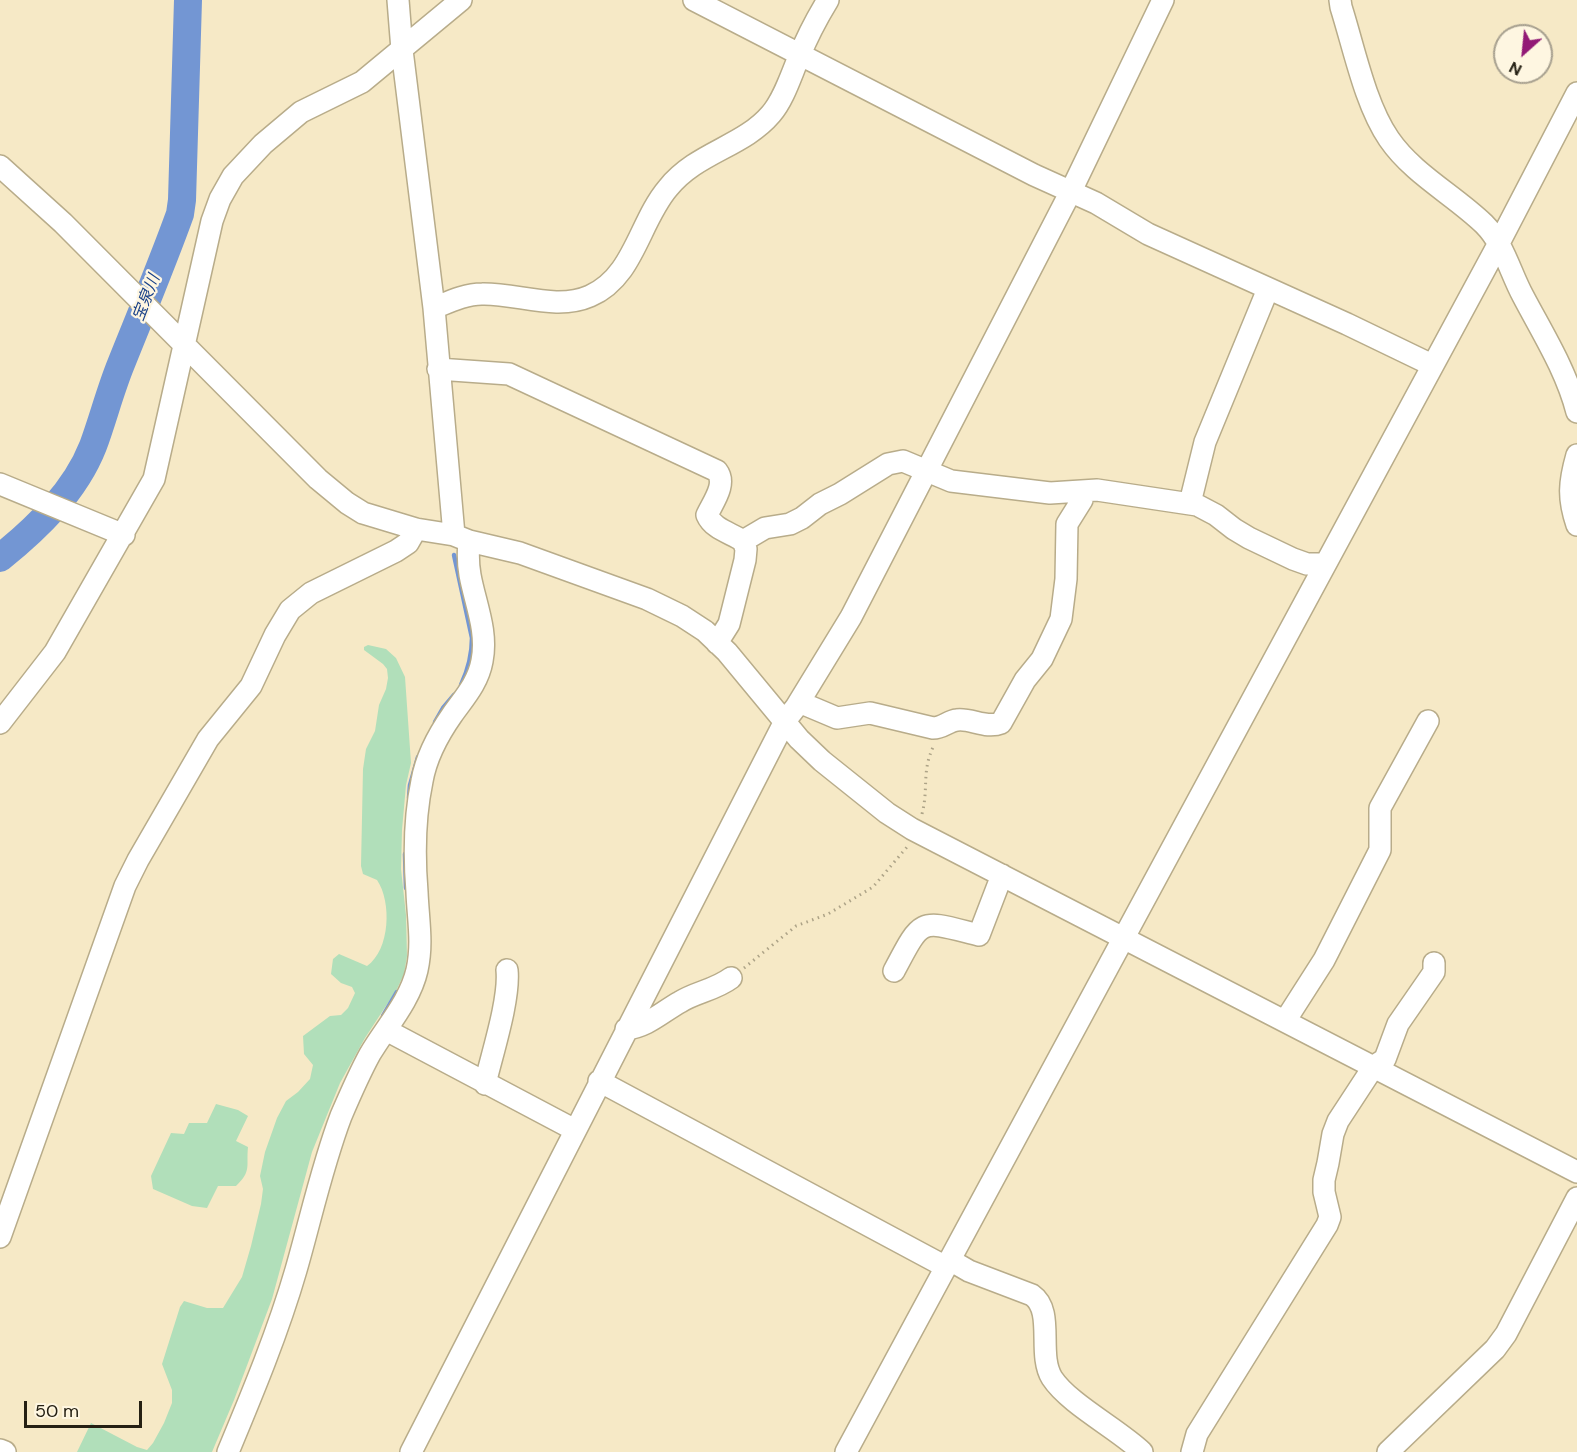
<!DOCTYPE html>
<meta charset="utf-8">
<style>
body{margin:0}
#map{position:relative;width:1577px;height:1452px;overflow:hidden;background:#f6e9c6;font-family:"DM Sans",sans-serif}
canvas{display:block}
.north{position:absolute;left:1493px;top:24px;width:60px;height:60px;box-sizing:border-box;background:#fef6e1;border:2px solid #a7a08f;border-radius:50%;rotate:207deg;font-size:16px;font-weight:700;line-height:24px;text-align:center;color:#252013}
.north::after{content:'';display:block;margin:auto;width:21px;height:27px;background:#921976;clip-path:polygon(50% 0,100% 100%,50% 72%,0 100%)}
.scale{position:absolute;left:24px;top:1401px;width:118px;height:27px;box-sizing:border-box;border:3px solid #252013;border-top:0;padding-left:8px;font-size:18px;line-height:21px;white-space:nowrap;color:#252013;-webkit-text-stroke:4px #fef6e1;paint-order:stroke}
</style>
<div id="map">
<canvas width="1577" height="1452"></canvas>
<div class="north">N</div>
<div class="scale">50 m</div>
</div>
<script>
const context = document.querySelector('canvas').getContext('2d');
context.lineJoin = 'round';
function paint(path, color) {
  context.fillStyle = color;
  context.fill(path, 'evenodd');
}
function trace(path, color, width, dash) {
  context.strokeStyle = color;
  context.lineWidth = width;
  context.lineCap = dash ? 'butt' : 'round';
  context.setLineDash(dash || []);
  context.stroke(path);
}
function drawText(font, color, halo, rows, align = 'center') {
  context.font = font + ' "DM Sans","Noto Sans JP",sans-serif';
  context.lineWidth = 4.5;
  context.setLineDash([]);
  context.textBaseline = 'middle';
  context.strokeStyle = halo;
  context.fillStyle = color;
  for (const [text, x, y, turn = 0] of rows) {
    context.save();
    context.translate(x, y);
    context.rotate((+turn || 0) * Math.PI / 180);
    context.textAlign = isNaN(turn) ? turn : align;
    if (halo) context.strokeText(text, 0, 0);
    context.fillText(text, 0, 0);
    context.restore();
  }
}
paint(new Path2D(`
 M368,645l18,4 10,9 9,19 6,86 -5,22 -4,45 -1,39 5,46 1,41 -3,18 -7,15 -32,49 -25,45 -28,69 -40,147 -38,101 -22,52h-135l14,-29 46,24 10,3 6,-7 11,-20 8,-20v-13l-10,-26 18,-57 4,-6 23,7h16l19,-31 9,-31 10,-42 2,-15 -3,-13 5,-24 12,-34 9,-17 12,-9 12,-13 3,-14 -9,-11 -1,-18 27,-20 11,-1 7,-7 7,-15 -3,-6 -11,-4 -10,-9 2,-15 6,-5 28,12c23,-16 25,-64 10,-86l-14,-6 -2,-8 2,-97 3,-20 9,-18 4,-26 7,-16 2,-11 -1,-9 -4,-5 -19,-14v-3z
 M216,1104l22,6 10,6 -12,25 12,6c-2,19 4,24 -12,39h-18l-11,22 -15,-2 -39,-17 -2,-13 20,-43 13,1 5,-11h18z`), '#b1dfba');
trace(new Path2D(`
 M454,555l18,83c0,17 -4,32 -11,47
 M435,722l8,-14 11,-13
 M409,798l1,-13 8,-28
 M405,854l1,34
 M383,1016l14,-24`), '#7396d3', 4.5);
trace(new Path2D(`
 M0,558c37,-30 75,-66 93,-112 10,-27 17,-55 28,-82 20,-50 41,-100 59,-150l2,-14 6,-200`), '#7396d3', 28);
const minor = new Path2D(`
 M398,0l4,50 32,258 20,227
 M694,0l340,175 62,28 52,31 199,90 85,41
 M1340,0l1,7c13,41 24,97 48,132 24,35 65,56 95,85 20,20 26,48 39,72 20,38 43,74 54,116
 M0,166l63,57 255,256 29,24 16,10 53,16 38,6 15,6 51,12 127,46 35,17 23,15 22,21 72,87 23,22 65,52 25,16 665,343
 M434,308c15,-6 31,-14 48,-14 35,-1 74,17 108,2 44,-19 49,-74 78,-108 29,-36 75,-41 103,-74 13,-15 20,-39 28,-57 8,-20 18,-39 29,-57
 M438,369l71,5 208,97c10,13 -4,31 -10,44 6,14 24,18 36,26l3,8 -1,11 -16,64 -12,19
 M1577,455c-8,28 -9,43 0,70
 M0,484l124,51
 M1190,503l15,-61 63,-153
 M743,541l22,-13 25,-4 12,-6 18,-14 20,-10 48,-30 15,-3 48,20 99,12 47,-3 100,15 19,10 18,14 15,9 44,21 14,5h18
 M799,702l38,16 33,-5 63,15c10,0 15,-7 24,-8 14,-2 29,9 44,3l24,-43 17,-21 19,-40 5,-40 1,-55 15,-24 1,-8
 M0,723l55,-71 99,-173 58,-258 8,-22 13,-23 30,-32 38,-32 61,-30 99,-82
 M894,971c29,-55 25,-51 85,-36l23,-60
 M1285,1021l39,-61 56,-110v-42l48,-87
 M626,1029c21,-2 36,-17 54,-27 16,-10 35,-12 51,-24
 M386,1030l189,100
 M599,1081l347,186
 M485,1084c7,-30 25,-85 22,-114
 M0,1237l125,-351 13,-26 70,-121 43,-53 24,-51 15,-25 21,-17 85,-42 12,-8 8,-14
 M950,1260l19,11 63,24c23,16 5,59 20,83 17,26 66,51 90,74
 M0,1450l5,2
 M228,1452c25,-60 50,-120 68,-182 15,-52 26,-104 45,-154 9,-21 18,-42 29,-62 16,-27 40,-53 47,-84 6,-27 1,-51 0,-78 -3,-37 -3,-73 5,-111 4,-23 16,-46 30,-66 12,-17 26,-32 30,-54 6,-30 -7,-58 -12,-86 -2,-11 -2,-23 -1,-34
 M411,1452l374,-731 11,-14 55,-90 220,-426 92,-191
 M846,1452l653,-1209 78,-150
 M1192,1452l5,-18 130,-209 3,-8 -6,-25v-12l4,-17 5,-29 5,-13 36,-55 11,-7 13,-35 36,-52v-9
 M1388,1452l107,-103 11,-15 71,-136`);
trace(minor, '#b8ac8a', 24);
trace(new Path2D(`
 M922,814c7,-27 -1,-42 12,-69
 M744,968l52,-42 32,-12 45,-27 34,-40`), '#ada387', 3, [1.5, 4.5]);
trace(minor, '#fff', 21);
drawText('italic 16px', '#184088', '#fef6e1', [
 ["宝泉川",147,298,-69]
]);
</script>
